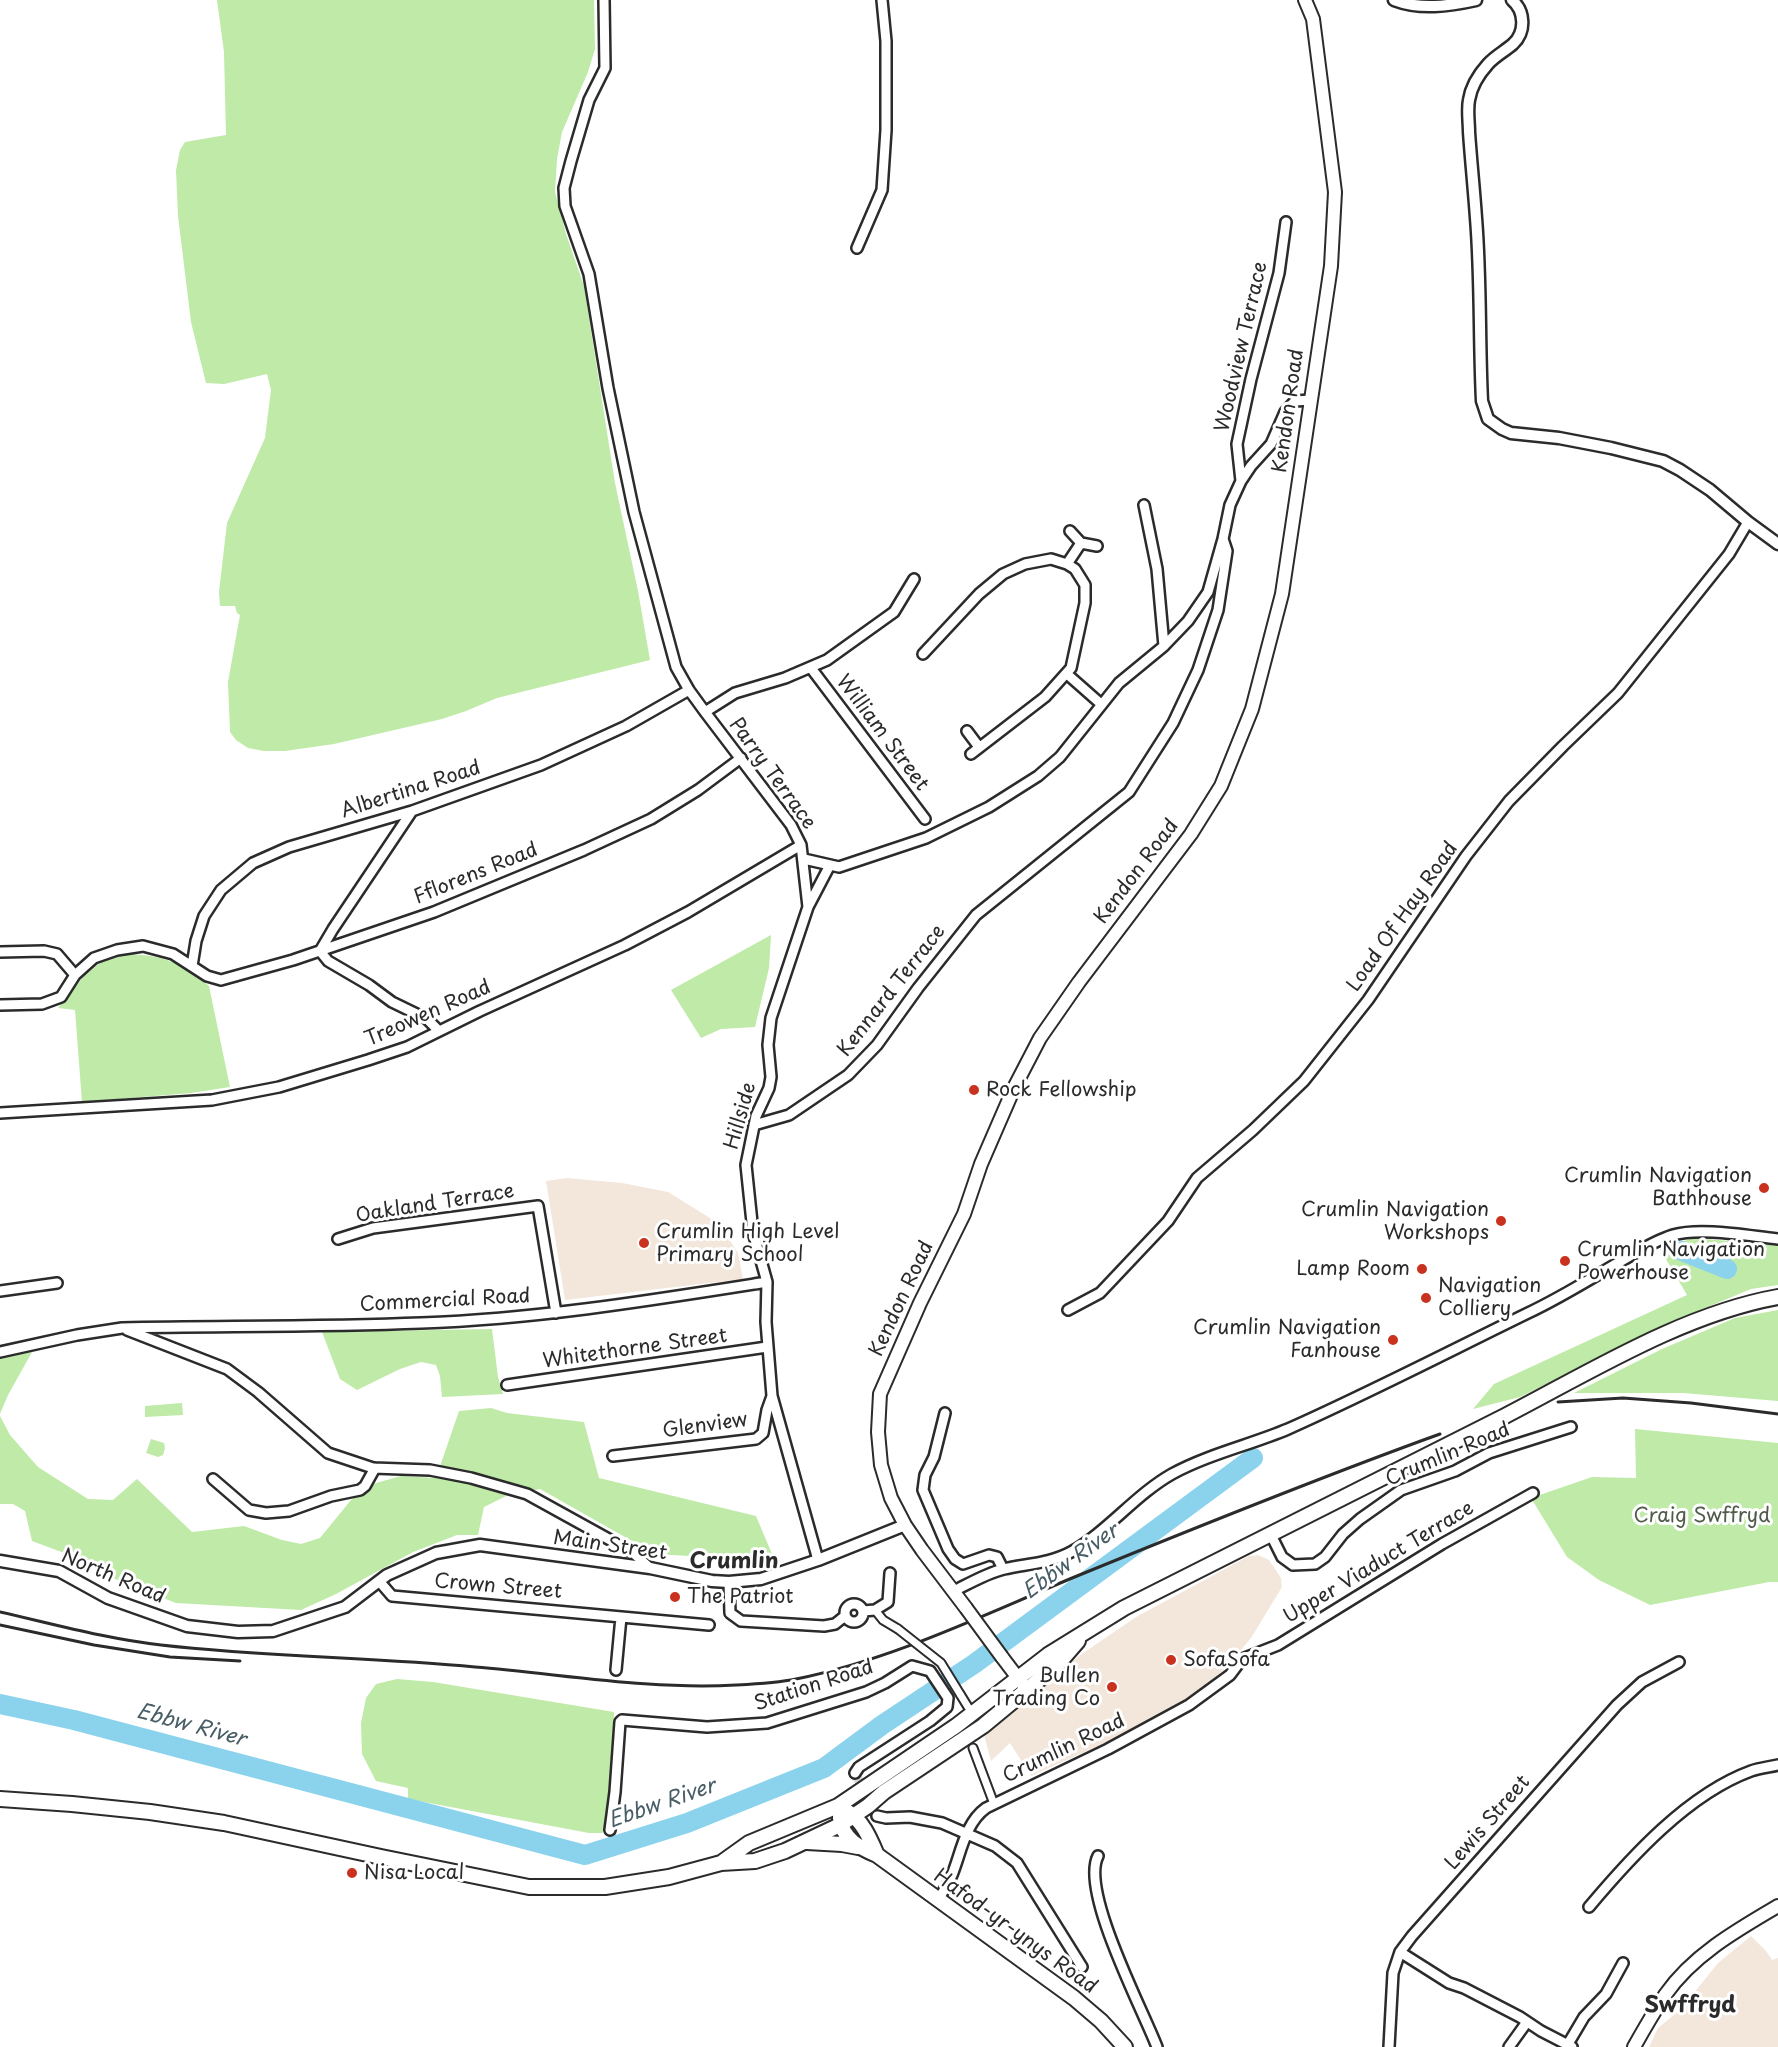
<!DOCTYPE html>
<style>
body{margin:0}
canvas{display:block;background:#fff}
</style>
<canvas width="1778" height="2047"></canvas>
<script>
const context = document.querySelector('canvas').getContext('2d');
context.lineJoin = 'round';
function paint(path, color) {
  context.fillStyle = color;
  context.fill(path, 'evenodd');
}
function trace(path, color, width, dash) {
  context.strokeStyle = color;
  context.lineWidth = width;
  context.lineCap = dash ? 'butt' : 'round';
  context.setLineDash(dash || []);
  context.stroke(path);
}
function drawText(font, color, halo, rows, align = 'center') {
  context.font = font + ' "Playpen Sans",sans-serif';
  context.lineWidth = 6;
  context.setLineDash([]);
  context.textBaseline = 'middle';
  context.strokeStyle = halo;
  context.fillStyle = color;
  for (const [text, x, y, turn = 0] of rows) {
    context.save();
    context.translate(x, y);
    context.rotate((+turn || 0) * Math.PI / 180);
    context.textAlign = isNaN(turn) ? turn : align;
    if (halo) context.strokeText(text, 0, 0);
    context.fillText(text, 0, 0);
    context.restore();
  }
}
paint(new Path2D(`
 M567,1178l55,5 46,9 42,26 16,16 12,19 5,26 -178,21 -19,-119z
 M1258,1555l11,5 12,18 1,9 -31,51 -25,30 -25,21 -45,29 -47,23 -78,35 -21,-33 -19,18 -7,-26 95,-79 57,-39 113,-61z
 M1751,1936l15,15 6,9 6,-2v89h-129l9,-19 23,-19 37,-46z`), '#f3e6db');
paint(new Path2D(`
 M217,0h377l1,49 -7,23 -26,60 -5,27 -2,33 11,42 18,52 31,197 23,108 12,69 -153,38 -31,13 -24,8 -108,25 -49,7h-21l-16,-3 -12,-8 -6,-8 -2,-50 12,-67 -3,-2 -2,-7h-15l-1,-14 8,-69 38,-85 6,-48 -4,-16 -43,10 -18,-1 -15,-61 -13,-106 -2,-46 4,-20 5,-8 41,-7 -2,-83z
 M771,935l-2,33 -14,59 -34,2 -20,9 -30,-48z
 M126,954c37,1 55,8 83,32l21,101 -39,6 -109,9 -7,-92 -17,-2 25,-31 18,-15z
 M1693,1238l85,7v40l-27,4 -84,35 -147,73 -47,12 21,-25 193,-89 -27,-46z
 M1778,1310v91l-95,-8h-109l88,-44 73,-31z
 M492,1329l6,48 5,17 -61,3 -2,-21 -4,-11 -15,-3 -21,7 -43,21 -17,-11 -18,-47z
 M32,1352l-24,43 -8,19v-56z
 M182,1403l1,12 -38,2v-11z
 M491,1408l16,5 77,9 15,56 157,38 19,45 -120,-7 -115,-65 -32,6 -24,12 -6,28h-21l-44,17 -77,42 -35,16 -125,-7 -61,-24 -48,-25 -35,-13 -7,-30 -12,-7h-13v-88l10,19 28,32 50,32 25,1 24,-21 55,53 52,-6 38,14 19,4 19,-6 31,-38 25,-17 25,-7 35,2 23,-67z
 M1635,1429l143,14v139h-9l-119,23 -51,-25 -32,-23 -36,-59 61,-21 44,1z
 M151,1439l13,4 1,5 -2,7 -5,2 -12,-4z
 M397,1679l36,3 181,30 -2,107 -10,14h-13l-181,-34v-11l-32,-7 -14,-27 -1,-31 5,-25 10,-14z`), '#bfeaa7');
trace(new Path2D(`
 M1682,1251l45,18
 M0,1704l74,16 511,135 102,-32 137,-55 58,-43 92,-61 279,-206`), '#8bd3ed', 20);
trace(new Path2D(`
 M855,1773l22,43`), '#d5d5d5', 9, [9, 4.5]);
const pedestrian = new Path2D(`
 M875,1610l8,10 15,9
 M960,1694l8,13
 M973,1748l21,56`);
const minor = new Path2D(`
 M604,0l1,68 -16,32 -18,61 -7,27 1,18 24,68 19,114 26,124 42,155 13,23 16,22 86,113 10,20 7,62 -37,111 -3,27 3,32 -2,11 -13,28 -10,49 7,67 14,50 -1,40 6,74 46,164
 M857,248l25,-58 4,-60v-89l-4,-41
 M1241,481l-4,-37 14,-65 28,-106 7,-51
 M1144,505l13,64 7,77
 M1070,531l11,12 16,3
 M1067,564l14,-21
 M923,654l56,-60 24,-20 22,-10 26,-5 16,5 8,5 10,16v18l-14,65 -26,29 -74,57
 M811,668l114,151
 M1067,674l34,30
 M705,712l30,-19 50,-15 42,-18 67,-48 20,-33
 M967,731l12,16
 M412,811l-79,118 -13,22 8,10 41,24 23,17 35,17 12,12
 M804,859l35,8 87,-29 63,-31 49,-31 22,-19 59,-74 45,-37 24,-25 20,-29 15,-53 7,-34 11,-24 10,-15 20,-22 14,-32 10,-11 16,-1
 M808,907l22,-42
 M0,952l44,-1 13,3 18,21
 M192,966l4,-25 8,-25 17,-26 32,-27 36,-16 123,-36 129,-46 85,-39 63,-36
 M0,1005l42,-1 19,-7 14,-22 19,-17 23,-8 26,-4 30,8 34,22 14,4 72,-20 141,-48 150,-62 67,-31 47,-29 43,-32
 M0,1113l212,-13 67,-13 89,-27 39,-13 73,-36 145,-66 63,-33 113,-67
 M754,1125l35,-10 59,-40 29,-30 41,-57 58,-73 153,-123 44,-69 25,-53 20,-60 9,-59 -4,-12
 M338,1239l35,-11 165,-22 18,107
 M0,1291l57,-8
 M1068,1310l32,-17 68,-72 29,-43 56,-48 51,-49 64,-81 98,-144 43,-55 54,-55 55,-53 111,-139 19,-32
 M127,1330l100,39 31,23 70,61 45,15 57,2 41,8 56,16 105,58 18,16
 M0,1352l77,-17 45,-7c100,-2 200,-1 299,-5 116,-4 232,-23 346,-41
 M507,1385l260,-38
 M945,1413l-11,44 -9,18 -2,15 25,59 7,10 8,5 26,-9 8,2 6,12
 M613,1456l143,-17 7,-6 4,-23 5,-14
 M213,1479l36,31 17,3 23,-2 42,-15 29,-6 5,-4 10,-18
 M1270,1533l12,24 11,8 22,-1 10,-7 18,-23 17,-15 41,-29 54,-19 34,-18 82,-26
 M379,1581l13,15 317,29
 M729,1582l1,31 11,8 83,5 11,-2 10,-8
 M954,1591c16,-8 33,-18 50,-22 22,-5 47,-6 67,-17 37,-21 64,-57 101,-78 37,-20 78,-29 116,-45 81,-36 160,-77 240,-116 30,-14 59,-32 88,-49 18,-10 37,-23 57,-29 28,-8 75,1 105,4
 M845 1613a9 9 0 1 1 18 0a9 9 0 1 1-18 0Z
 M863,1611l12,-1 13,-8 2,-29
 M616,1670l5,-53
 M877,1816l9,2 24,-1 32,6 53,23 22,17 65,104
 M610,1830l5,-38 5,-70 2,-2 85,7 60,-4 99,-31 19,-9 27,-17 18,5 18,27 -1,9 -17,14 -71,46 -4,6
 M1098,1856c-18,35 44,152 59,191
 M938,1900c5,-8 10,-16 14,-25 9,-22 13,-52 34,-67l122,-59 81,-44 41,-30 12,-16 36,-14 164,-101 91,-51
 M1589,1907c42,-50 99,-113 162,-136 8,-3 18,-4 27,-6
 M1400,1952l49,31 15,5 56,29 21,14 31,16
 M1568,2044l16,-27 22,-23 17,-31
 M1389,2047l4,-74 7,-21 12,-16 205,-231 25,-23 37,-20
 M1509,2047l18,-25`);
const tertiary = new Path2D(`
 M1394,0c26,10 55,6 82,0
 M1512,0c13,11 14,32 1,44 -8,7 -18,12 -25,20 -9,10 -17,23 -19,36 -2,10 0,22 0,32 2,29 5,57 7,86 5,61 3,122 6,183l6,18 14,10 9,4 48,5 52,10 52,13 17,9 30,20 38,32 30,22
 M0,1561l59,10 49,27 79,28 51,6 35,-1 72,-24 42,-32 49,-22 44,-8 170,23 62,13 17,1 32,-3 57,-19 87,-35`);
const secondary = new Path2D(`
 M966,1608l-44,-58 -17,-25 -14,-27 -10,-33 -3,-33 2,-38 40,-91 44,-89 17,-50 33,-76 26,-50 39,-56 112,-148 30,-48 31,-77 30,-115 49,-328 4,-74 -22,-173 -8,-19
 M1002,1657l25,33
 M1634,2047c10,-18 20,-35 31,-52 28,-40 72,-65 113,-89`);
const primary = new Path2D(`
 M0,1799l72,5 78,8 74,11 157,34 148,30h76l64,-10 52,-14 34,-2 30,-10 55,-26 28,-19 16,-14 99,-66 75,-62 20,-23
 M848,1812c15,9 22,27 29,43
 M840,1818c2,21 20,30 37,37l197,143 27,23 24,26
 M807,1842l35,2 16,3
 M721,1863l28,-20 89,-37 118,-80 92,-71 76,-47 381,-192c85,-44 178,-102 273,-119`);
trace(pedestrian, '#2b2b2b', 11);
trace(minor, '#2b2b2b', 14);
trace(tertiary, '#2b2b2b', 15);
trace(secondary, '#2b2b2b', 16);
trace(primary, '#2b2b2b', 18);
trace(pedestrian, '#fff', 7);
trace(minor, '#fff', 9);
trace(tertiary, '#fff', 10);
trace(secondary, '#fff', 12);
trace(primary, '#fff', 14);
trace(new Path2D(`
 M1558,1402l65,-4 68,5 87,11
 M0,1612c53,12 107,27 161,33 104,12 210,12 314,22 87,7 174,23 261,18 20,-1 41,-2 60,-6 98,-20 189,-65 281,-103 120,-49 241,-98 363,-142
 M0,1625l94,20 76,12 70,4`), '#2b2b2b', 3);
const pedestrianBridge = new Path2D(`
 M898,1629l43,34 19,31`);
const secondaryBridge = new Path2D(`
 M966,1608l36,49`);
trace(pedestrianBridge, '#2b2b2b', 11, []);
trace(secondaryBridge, '#2b2b2b', 16, []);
trace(pedestrianBridge, '#fff', 7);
trace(secondaryBridge, '#fff', 12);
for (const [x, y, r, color] of [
 [974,1090,6,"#c8321e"],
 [1764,1188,6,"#c8321e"],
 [1501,1221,6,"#c8321e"],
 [644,1243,6,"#c8321e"],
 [1565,1261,6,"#c8321e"],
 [1422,1269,6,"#c8321e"],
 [1426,1298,6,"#c8321e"],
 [1393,1340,6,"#c8321e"],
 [675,1597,6,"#c8321e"],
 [1171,1660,6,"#c8321e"],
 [1112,1687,6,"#c8321e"],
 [352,1873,6,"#c8321e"]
]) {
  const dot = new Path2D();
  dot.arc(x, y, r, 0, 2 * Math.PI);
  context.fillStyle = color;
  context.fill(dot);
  trace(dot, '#fff', 2);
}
drawText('20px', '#2b2b2b', '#fff', [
 ["Woodview Terrace",1242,347,-77],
 ["Kendon Road",1289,411,-82],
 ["William Street",882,733,53],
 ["Parry Terrace",772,774,54],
 ["Albertina Road",411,790,-18],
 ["Kendon Road",1137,872,-53],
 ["Fflorens Road",476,874,-22],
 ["Load Of Hay Road",1403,917,-55],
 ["Kennard Terrace",892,991,-52],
 ["Treowen Road",428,1014,-24],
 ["Hillside",741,1116,-74],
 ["Oakland Terrace",435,1204,-9],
 ["Kendon Road",902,1299,-65],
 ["Commercial Road",445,1301,-3],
 ["Whitethorne Street",635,1349,-8],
 ["Glenview",705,1426,-8],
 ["Crumlin Road",1448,1455,-23],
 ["Main Street",610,1546,8],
 ["Upper Viaduct Terrace",1379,1563,-31],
 ["North Road",113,1577,23],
 ["Crown Street",498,1587,5],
 ["Station Road",814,1686,-18],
 ["Crumlin Road",1064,1749,-26],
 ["Lewis Street",1488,1823,-49],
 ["Hafod-yr-ynys Road",1015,1932,36]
]);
drawText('20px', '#2b2b2b', '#fff', [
 ["Rock Fellowship",986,1090],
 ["Crumlin Navigation",1752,1176,"right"],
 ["Bathhouse",1752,1199,"right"],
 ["Crumlin Navigation",1489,1210,"right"],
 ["Workshops",1489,1233,"right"],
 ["Crumlin High Level",656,1232],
 ["Primary School",656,1255],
 ["Crumlin Navigation",1577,1250],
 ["Powerhouse",1577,1273],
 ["Lamp Room",1410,1269,"right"],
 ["Navigation",1438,1286],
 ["Colliery",1438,1309],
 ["Crumlin Navigation",1381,1328,"right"],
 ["Fanhouse",1381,1351,"right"],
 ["The Patriot",687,1597],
 ["SofaSofa",1183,1660],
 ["Bullen",1100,1676,"right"],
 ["Trading Co",1100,1699,"right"],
 ["Nisa Local",364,1873]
], 'left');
drawText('20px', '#505b4a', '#fff', [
 ["Craig Swffryd",1702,1516]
]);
drawText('italic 21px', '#485d65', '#fff', [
 ["Ebbw River",1071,1562,-36],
 ["Ebbw River",191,1726,15],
 ["Ebbw River",662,1804,-19]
]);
drawText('bold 22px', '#2b2b2b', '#fff', [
 ["Crumlin",734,1562],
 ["Swffryd",1690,2006]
]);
</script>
